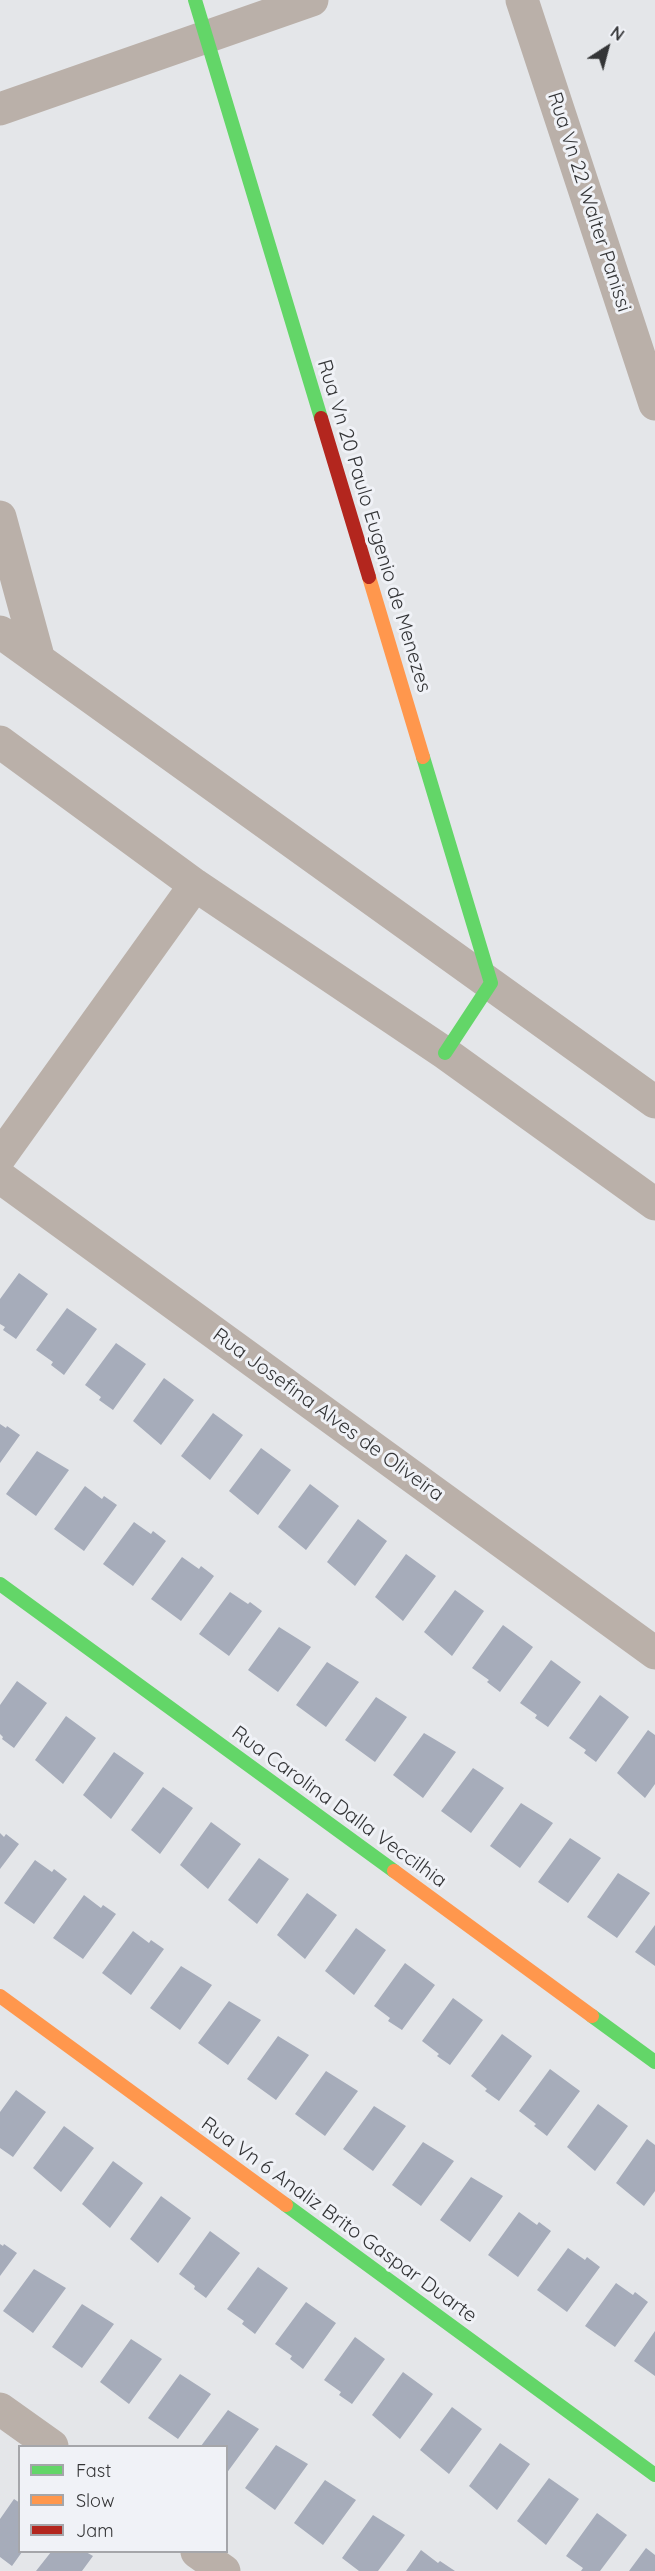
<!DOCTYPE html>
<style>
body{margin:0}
#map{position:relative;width:655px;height:2571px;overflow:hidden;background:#e4e6e9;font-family:Quicksand,sans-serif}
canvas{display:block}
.legend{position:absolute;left:18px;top:2445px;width:210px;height:108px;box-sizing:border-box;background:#f0f2f7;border:2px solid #a5a6aa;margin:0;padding:8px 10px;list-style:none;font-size:18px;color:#343537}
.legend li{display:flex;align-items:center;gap:12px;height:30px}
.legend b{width:30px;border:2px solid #a5a6aa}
.north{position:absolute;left:577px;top:18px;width:60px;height:60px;-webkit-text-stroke:4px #f0f2f7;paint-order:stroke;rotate:36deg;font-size:16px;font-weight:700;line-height:24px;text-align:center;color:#343537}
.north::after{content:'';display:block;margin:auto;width:21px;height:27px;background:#343537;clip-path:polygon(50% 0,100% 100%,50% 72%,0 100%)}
</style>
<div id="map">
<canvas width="655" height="2571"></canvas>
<ul class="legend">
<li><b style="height:8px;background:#63d668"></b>Fast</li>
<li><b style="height:8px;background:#ff974d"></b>Slow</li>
<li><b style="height:8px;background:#b3261e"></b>Jam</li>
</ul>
<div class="north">N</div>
</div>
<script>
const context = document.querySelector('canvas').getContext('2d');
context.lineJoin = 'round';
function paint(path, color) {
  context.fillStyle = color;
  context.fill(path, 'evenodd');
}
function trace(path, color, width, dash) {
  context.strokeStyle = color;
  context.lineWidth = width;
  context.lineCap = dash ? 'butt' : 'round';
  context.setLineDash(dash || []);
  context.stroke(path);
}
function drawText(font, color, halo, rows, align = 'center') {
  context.font = font + ' Quicksand,sans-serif';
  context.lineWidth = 6;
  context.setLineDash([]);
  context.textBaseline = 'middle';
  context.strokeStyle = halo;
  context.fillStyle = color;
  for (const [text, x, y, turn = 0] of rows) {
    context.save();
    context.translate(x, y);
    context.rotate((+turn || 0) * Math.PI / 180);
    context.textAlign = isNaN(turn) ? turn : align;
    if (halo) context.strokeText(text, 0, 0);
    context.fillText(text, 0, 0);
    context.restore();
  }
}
paint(new Path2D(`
 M19,1273l29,21 -32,45 -13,-9 2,-3 -5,-3v-25z
 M67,1308l30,21 -33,46 -13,-10 2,-3 -17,-12z
 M116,1343l30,21 -33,46 -14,-10 2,-3 -16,-12z
 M164,1378l30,22 -33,45 -28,-24z
 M213,1413l30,22 -33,45 -29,-24z
 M0,1424l6,4 1,-2 13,9 -20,28z
 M261,1448l30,22 -33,45 -29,-24z
 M37,1451l32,19 -33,46 -30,-22z
 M310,1484l29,22 -33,44 -28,-23z
 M85,1486l17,13 2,-3 13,9 -33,46 -30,-22z
 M358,1519l29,22 -32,45 -28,-24z
 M134,1522l17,12 2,-3 13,10 -33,45 -30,-22z
 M406,1554l30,22 -33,45 -28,-24z
 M182,1557l17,12 2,-3 13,10 -33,45 -30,-22z
 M455,1590l29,21 -32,45 -28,-24z
 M230,1592l18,12 2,-2 12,9 -33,45 -30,-22z
 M503,1625l30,22 -33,45 -13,-10 2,-2 -17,-12z
 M279,1627l32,20 -33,45 -30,-22z
 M551,1660l30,22 -33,45 -13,-9 2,-3 -17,-12z
 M327,1662l32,20 -33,45 -30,-22z
 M17,1681l30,22 -33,45 -12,-9 1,-2 -3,-3v-29z
 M600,1695l29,22 -33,45 -12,-9 2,-3 -17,-12z
 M376,1697l31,20 -32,45 -30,-22z
 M66,1716l30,22 -33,46 -28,-24z
 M648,1730l7,5v49l-10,14 -28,-25z
 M424,1733l32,19 -33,46 -30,-23z
 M114,1752l30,21 -33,46 -28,-24z
 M473,1768l31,20 -33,45 -30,-22z
 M163,1787l30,21 -33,46 -29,-24z
 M521,1803l32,20 -33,45 -30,-22z
 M211,1822l30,22 -33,45 -28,-24z
 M0,1833l4,4 2,-3 13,10 -19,25z
 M570,1838l31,20 -33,45 -30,-21z
 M259,1858l30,21 -32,45 -29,-24z
 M35,1860l17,12 2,-3 13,10 -33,45 -30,-21z
 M618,1873l32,20 -33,45 -30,-21z
 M307,1893l30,22 -32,44 -28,-24z
 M84,1895l17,13 2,-3 13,9 -33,45 -30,-21z
 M655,1925v41l-20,-14z
 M356,1928l30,22 -32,45 -29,-24z
 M133,1931l16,12 2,-3 13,9 -33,46 -29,-22z
 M405,1963l30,22 -33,45 -14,-9 2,-3 -16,-12z
 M181,1966l31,19 -32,45 -30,-22z
 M453,1998l30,22 -33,45 -13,-9 2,-2 -17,-13z
 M229,2001l32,19 -33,45 -30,-22z
 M502,2034l30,22 -33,45 -14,-10 2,-2 -16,-13z
 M278,2036l31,19 -33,45 -29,-21z
 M550,2069l30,22 -33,45 -13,-10 2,-2 -17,-13z
 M326,2071l32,20 -33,45 -30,-22z
 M16,2090l30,22 -33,45 -13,-9v-36z
 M598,2104l30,22 -33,45 -28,-24z
 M374,2106l32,20 -33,45 -30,-22z
 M64,2126l30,22 -33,44 -28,-24z
 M647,2139l8,6v46l-11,15 -28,-23z
 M423,2142l31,19 -33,45 -29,-21z
 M113,2161l30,22 -33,45 -28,-24z
 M471,2177l32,19 -33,46 -30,-22z
 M161,2196l30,22 -33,45 -28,-24z
 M519,2212l18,13 2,-3 12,9 -33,46 -30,-22z
 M210,2231l30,22 -34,45 -12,-9 1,-3 -16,-12z
 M0,2244l3,2 1,-2 13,9 -17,23z
 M568,2248l17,12 2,-3 13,10 -33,45 -30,-22z
 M258,2267l30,21 -33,46 -13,-10 2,-3 -17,-12z
 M34,2269l32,19 -33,45 -30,-22z
 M616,2283l17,12 2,-3 13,10 -33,45 -30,-21z
 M306,2302l30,21 -33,46 -13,-10 2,-3 -17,-12z
 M82,2304l32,20 -32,44 -30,-21z
 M655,2331v45l-21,-15z
 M355,2337l30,22 -33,45 -13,-9 2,-3 -17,-12z
 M131,2339l31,20 -33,45 -29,-22z
 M403,2372l30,22 -33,45 -28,-24z
 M180,2374l31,20 -33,45 -30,-21z
 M452,2407l30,22 -33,45 -29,-24z
 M228,2410l31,19 -33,45v-28h-25z
 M500,2443l30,21 -33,46 -28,-24z
 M276,2445l32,19 -33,46 -30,-22z
 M549,2478l30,21 -33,46 -29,-24z
 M325,2480l31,20 -33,45 -29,-22z
 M14,2499l6,4v49h2l-10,14 -12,-9v-38z
 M597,2513l30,22 -27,36h-19l2,-3 -17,-12z
 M373,2515l32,20 -27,36h-19l-17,-13z
 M646,2548l9,7v16h-26z
 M421,2550l17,13 2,-2 15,10h-49z
 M51,2552h35l7,4 -11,15h-46z`), '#a6acba');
trace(new Path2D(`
 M522,0l133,404
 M0,109l312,-109
 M0,517l39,143
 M0,632l655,470
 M0,742l195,143 250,168 210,151
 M0,1157l195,-272
 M0,1177l655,476
 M0,2409l52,37
 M197,2552l27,19`), '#bab0a9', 33);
trace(new Path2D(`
 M195,0l126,418
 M423,757l68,226 -46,70
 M0,1584l394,287
 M592,2016l63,46
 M286,2205l369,270`), '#63d668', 14);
trace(new Path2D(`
 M369,577l54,180
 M394,1871l198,145
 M0,1996l286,209`), '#ff974d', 14);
trace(new Path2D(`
 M321,418l48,159`), '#b3261e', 14);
drawText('20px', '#343537', '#f0f2f7', [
 ["Rua Vn 22 Walter Panissi",589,202,72],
 ["Rua Vn 20 Paulo Eugenio de Menezes",374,526,73],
 ["Rua Josefina Alves de Oliveira",328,1415,36],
 ["Rua Carolina Dalla Veccilhia",339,1807,36],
 ["Rua Vn 6 Analiz Brito Gaspar Duarte",339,2220,36]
]);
</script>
